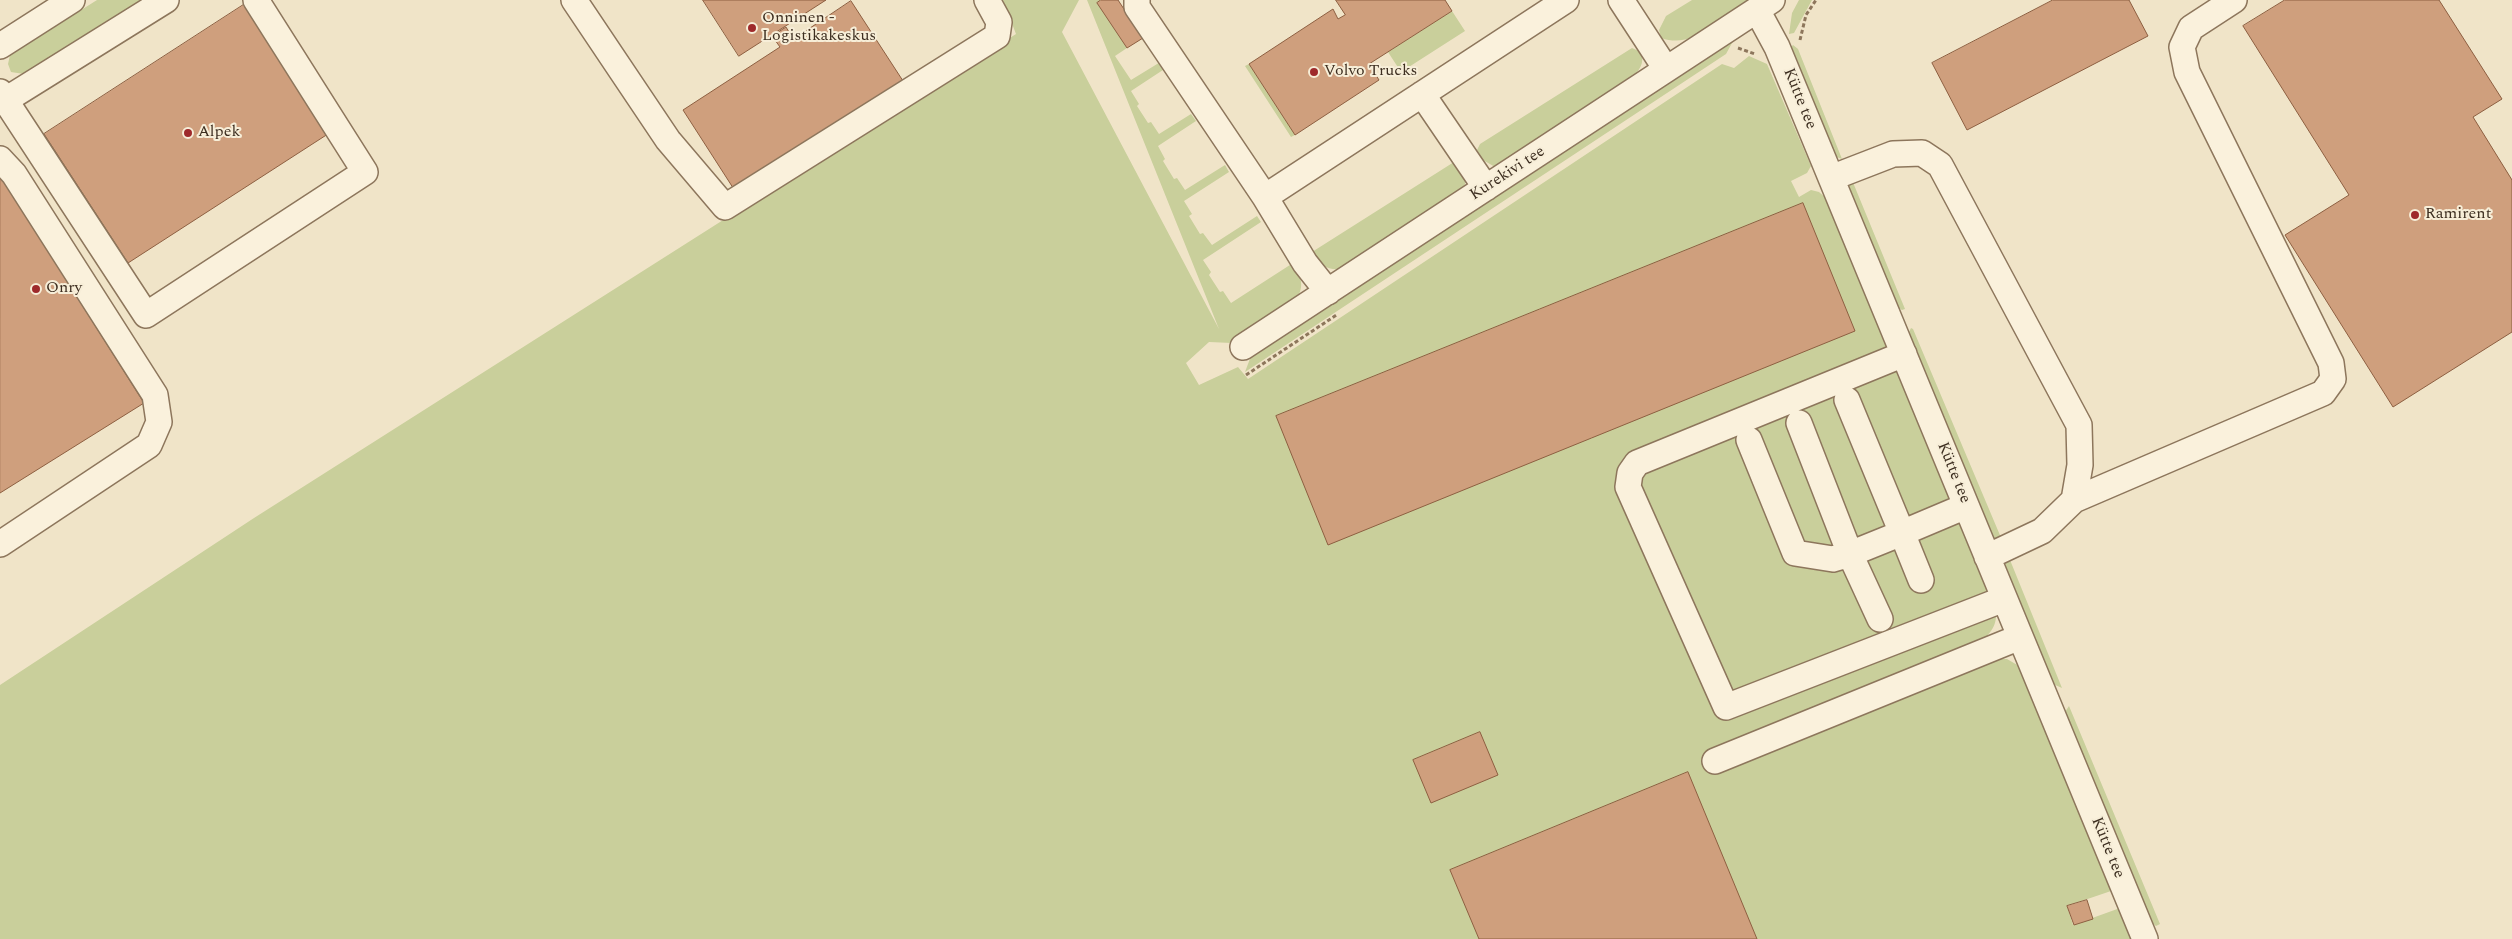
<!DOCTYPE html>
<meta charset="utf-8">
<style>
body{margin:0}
canvas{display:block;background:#f0e4c8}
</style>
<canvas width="2512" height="939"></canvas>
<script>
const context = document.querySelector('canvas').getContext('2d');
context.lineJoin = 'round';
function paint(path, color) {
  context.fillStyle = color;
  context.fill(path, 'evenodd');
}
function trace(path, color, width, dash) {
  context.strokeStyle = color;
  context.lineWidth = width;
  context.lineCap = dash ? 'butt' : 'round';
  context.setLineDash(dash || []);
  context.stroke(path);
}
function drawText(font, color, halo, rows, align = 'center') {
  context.font = font + ' Spectral,serif';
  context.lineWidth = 4;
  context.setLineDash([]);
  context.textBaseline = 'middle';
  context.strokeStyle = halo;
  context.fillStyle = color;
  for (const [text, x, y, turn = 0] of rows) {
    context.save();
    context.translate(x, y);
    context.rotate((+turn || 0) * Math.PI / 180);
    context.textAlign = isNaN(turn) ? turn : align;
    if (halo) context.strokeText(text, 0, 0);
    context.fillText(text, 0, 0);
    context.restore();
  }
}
paint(new Path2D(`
 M97,0h44l-117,74 -13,-2 -3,-8 2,-9z
 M1003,0h76l-17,32 157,297 -132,-329h14l-4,3 30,45 -12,8 16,24 31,-19 4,7 -35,23 8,13 -2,2 11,17 3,-1 8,12 32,-20 5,7 -38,25 7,13 -2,2 11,18 3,-1 8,12 40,-25 4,7 -45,29 8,13 -3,2 11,18 3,-1 9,12 45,-29 4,6 -58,38 8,12 -2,3 11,17 3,-1 8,12 62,-40c9,16 12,23 2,39l-63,41 -23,-1 -23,21 13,22 39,-18 10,12 474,-315 12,4 15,-12 18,8 44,102 -4,7 -16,8 8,16 12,-7 8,2 8,7 168,405c3,17 0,25 -13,37l10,18h15l12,7 92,225 -44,15 6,19 47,-17 13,31h-2133v-254l254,-167 762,-484z
 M1692,0h58l-56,37c-11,4 -21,5 -33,1l-2,-8 7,-14z
 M1799,0h13l-18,33 -5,1 3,-21z
 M1452,11l13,20 -64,41 -13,-20z
 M1728,42l4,1 -6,11 -481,318 6,-16z
 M1793,45l5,4 44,110 -8,-3 -43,-109z
 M1632,48l9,4c4,12 -2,18 -9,26l-137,89 -12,-7 -6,-10 3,-6z
 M1249,64l46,71 -4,2 -46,-71z
 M1454,162l12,16 -2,11 -117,79c-18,4 -25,-1 -35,-16z
 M1852,180l53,129 -3,1 -7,-5 -47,-113v-7z
 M1911,328l2,1 89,211 -6,1 -4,-5 -84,-202z
 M2006,560h4l52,128 -9,-4 -48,-118z
 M2069,706l91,218 -4,2 -5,-4 -86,-210z`), '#c9cf9b');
const building = new Path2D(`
 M703,0h123l-87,56z
 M1101,0h17l25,38 -16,10 -30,-45z
 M1336,0h109l7,11 -83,53 10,16 -84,55 -46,-71 84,-55 5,10 7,-4z
 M2053,0h76l19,36 -181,94 -35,-67z
 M2285,0h154l63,99 -29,18 39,63v152l-119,75 -108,-172 64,-40 -106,-169z
 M851,1l54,83 -168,110 -54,-84 97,-63 -8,-11 14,-9 7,12z
 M248,2l83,130 -203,131 -84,-129z
 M0,175l144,228 -144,90z
 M1803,203l52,128 -527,214 -52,-129z
 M1480,732l18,43 -67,28 -18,-43z
 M1688,772l69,167h-278l-29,-69z
 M2087,900l6,19 -19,6 -7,-19z`);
paint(building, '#cf9f7d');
trace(building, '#8d5f41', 1);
const minor = new Path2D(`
 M574,0l94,140 57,67 272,-171 2,-14 -12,-22
 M1137,0v7l128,190 40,66 23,29
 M1621,0l45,69
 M1757,10l20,37 368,892
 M0,46l72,-46
 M0,92l146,223 219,-143 -109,-172
 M1422,94l64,94
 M4,101l162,-101
 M0,159l14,15 141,221 4,27 -10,23 -149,99
 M1831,178l62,-24 29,-1 18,12 139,260 1,40 -6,35
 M1265,197l301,-197
 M1243,347l529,-347
 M1904,354l-267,109 -7,10 -2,14 98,220 278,-108
 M1847,400l55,133 64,-27
 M1799,423l51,131 52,-21 19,47
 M1749,440l46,113 38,6 17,-5 30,65
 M1987,557l55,-26 32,-31 249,-107 10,-14 -2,-16 -144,-291 -5,-25 9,-19 43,-28
 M1715,761l305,-124`);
trace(minor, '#8d765c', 28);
trace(new Path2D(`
 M1800,40l6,-25 10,-15
 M1738,48l17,6
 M1246,375l92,-61`), '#8d765c', 3, [4, 2.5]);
trace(minor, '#faf1dc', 25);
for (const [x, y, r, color] of [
 [752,28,5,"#9e2a2b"],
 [1314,72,5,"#9e2a2b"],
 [188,133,5,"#9e2a2b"],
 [2415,215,5,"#9e2a2b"],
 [36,289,5,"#9e2a2b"]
]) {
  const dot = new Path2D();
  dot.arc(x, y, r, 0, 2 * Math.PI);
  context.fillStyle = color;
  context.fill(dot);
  trace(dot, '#f7eed8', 2);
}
drawText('16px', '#3d2e20', '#f7eed8', [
 ["Onninen -",762,19],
 ["Logistikakeskus",762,37],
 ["Volvo Trucks",1324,72],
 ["Alpek",198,133],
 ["Ramirent",2425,215],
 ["Onry",46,289]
], 'left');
drawText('16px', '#3d2e20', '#f7eed8', [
 ["Kütte tee",1799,99,68],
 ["Kurekivi tee",1508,174,-33],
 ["Kütte tee",1953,473,68],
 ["Kütte tee",2107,848,68]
]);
</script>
